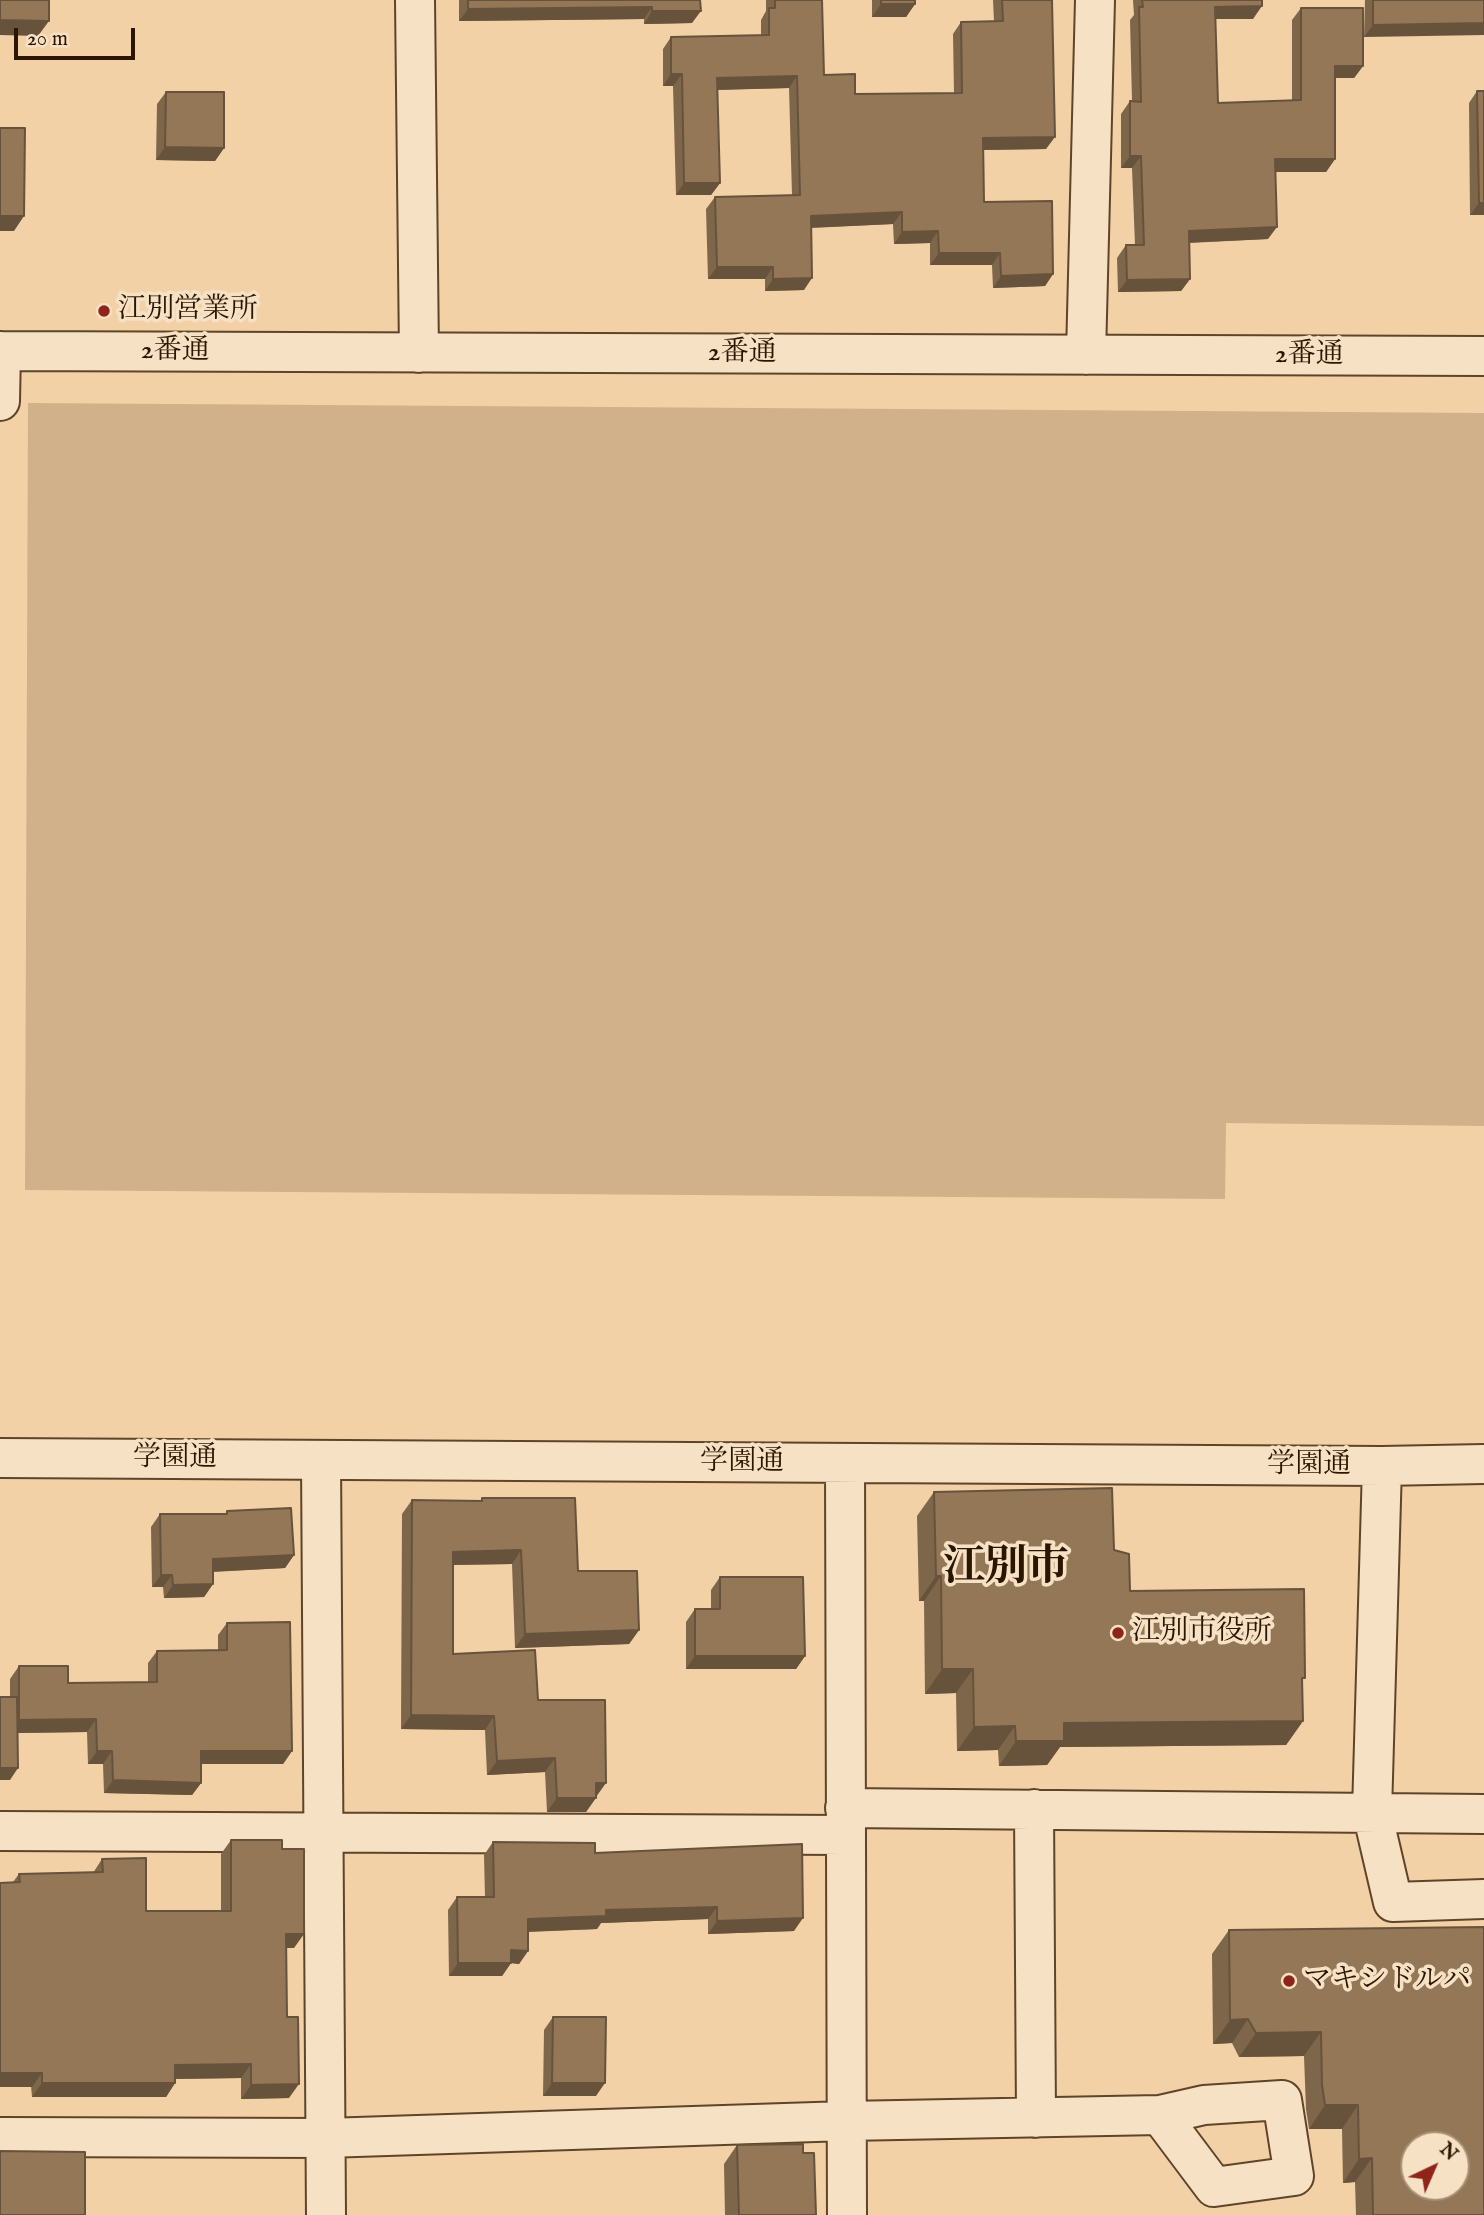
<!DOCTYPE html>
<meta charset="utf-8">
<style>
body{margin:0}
#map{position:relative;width:1484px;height:2215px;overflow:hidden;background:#f1d1a5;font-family:"IM FELL English",serif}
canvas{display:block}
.north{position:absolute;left:1400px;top:2131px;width:70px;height:70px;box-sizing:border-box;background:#f6e1c4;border:2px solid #a69076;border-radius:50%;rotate:44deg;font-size:19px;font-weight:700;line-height:28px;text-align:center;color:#2d1600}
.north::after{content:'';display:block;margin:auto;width:24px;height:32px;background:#8f2418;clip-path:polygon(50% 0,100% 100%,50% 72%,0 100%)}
.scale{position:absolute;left:14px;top:28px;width:121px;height:32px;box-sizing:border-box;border:4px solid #2d1600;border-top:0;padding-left:9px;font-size:21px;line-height:24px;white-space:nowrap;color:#2d1600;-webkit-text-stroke:5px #f6e1c4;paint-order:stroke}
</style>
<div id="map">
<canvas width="1484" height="2215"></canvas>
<div class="north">N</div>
<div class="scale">20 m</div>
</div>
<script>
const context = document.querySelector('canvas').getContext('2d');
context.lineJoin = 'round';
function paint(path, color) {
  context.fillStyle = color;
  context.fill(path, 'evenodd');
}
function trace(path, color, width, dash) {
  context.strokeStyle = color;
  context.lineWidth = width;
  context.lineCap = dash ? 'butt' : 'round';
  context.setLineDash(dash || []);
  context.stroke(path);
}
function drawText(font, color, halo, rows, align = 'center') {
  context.font = font + ' "IM FELL English","Noto Serif JP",serif';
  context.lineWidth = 7;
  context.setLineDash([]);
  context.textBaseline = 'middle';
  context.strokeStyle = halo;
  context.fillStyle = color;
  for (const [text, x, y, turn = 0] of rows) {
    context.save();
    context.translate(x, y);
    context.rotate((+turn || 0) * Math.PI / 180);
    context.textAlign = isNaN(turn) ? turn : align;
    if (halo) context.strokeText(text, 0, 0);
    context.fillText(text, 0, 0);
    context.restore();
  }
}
paint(new Path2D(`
 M28,403l1456,10v713l-258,-3 -1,76 -1200,-9z`), '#d0b189');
const minor = new Path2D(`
 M415,0l4,353
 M0,351l1484,5
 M1086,355l9,-355
 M0,401l1,-50
 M0,1458l1382,8 102,-2
 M321,1460l5,755
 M845,1463l2,752
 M1382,1466l-10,346 21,90 91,-3
 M845,1808l639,6
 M1034,1809l2,309
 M0,1831l845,4
 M0,2137l326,1 520,-17 314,-6 44,-10 78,-5 12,76 -80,11 -54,-72`);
trace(minor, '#5e4529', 42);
trace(minor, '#f6e1c4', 38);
paint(new Path2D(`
 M459,0h241l-8,23 -48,1v-5l-185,2z
 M766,0h56l2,75 31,19 99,-1 -1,-59 8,-12 33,-1 -1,-21h59l-6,149 -62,1v52l69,72 -8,12 -52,2 -1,-23h-62v-22l-36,1 -1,-20 -82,4 -7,62 -39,1v-12h-57l-2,-70 9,-12 77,-2 -3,-107 -72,2 3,93 -9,12h-35l-3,-109h-10v-37l8,-12 90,-2v-15l5,-9z
 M872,0h43v4l-9,13h-34z
 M1133,0h129l-9,19h-38l3,84 74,-3v-80l9,-12 62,58 -9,12h-19v81l-9,13h-51l-7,67 -79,4 1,36 -9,12 -63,1 -1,-34 9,-13h9l-3,-77h-11v-54l9,-13h2l-2,-81 4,-5z
 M1365,0h119l-120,37z
 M1477,91l7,124h-14l-1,-112z
 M166,92l58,56 -9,13 -59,-1 1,-56z
 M934,1492l180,58 16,41 172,92 1,38 -17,24 -226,2 -13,18 -48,1 -1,-16 -41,1 -1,-58 -31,1 -1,-93h-5l-2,-85z
 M482,1498l96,73 61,59 -10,14 -114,4 -3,-84 -59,1v89l85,46 58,97 -10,15h-39l-2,-40 -58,3 -2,-45 -84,-1 1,-215 10,-14 68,1z
 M227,1511l67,44 -9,13 -72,4v12l-9,13 -40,1 -1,-11h-11l-1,-60 9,-13h65z
 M720,1577l85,79 -9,13h-110v-47l9,-13h16v-19z
 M227,1623l65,128 -9,13h-82v19l-9,12 -88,-2 -1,-29h-15l-1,-32 -69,1 -8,47v-101l9,-13 49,17 80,-1v-19l9,-12 61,-1v-15z
 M231,1840l51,9 12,99h-8l3,150 -48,1v-21l-66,1v4l-9,14h-134l-19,-215 6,-8 74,-1 9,-14 44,52h75v-57z
 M493,1842l102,11 199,78 -86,3v-15l-107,4 -4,6 -69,3v19l-9,13 -8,-1 -9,13h-53l-1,-66 9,-13h28l-1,-42z
 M1229,1930l255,285h-128l-1,-33 -12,1 -1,-54h-33l-3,-20 -2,-53 -65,1 -7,-14 -19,1 -1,-90z
 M553,2017l43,79h-53l1,-66z
 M737,2145l66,8 13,62h-91l-1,-51z`), '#7e664a');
paint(new Path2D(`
 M881,4h34l-9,13h-34z
 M1262,6l-9,13h-47l9,-12z
 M652,7l-8,12 -185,2 9,-12z
 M652,11h49l-9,12 -48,1z
 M0,20l49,1 -11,15 -38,-1z
 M1484,23v12l-120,2 9,-12z
 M1335,66h28l-9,12h-28z
 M671,74h11l-9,12h-10z
 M797,76l-8,12 -81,2 9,-12z
 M1055,137l-9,12 -71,1 8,-12z
 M165,147l59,1 -9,13 -59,-1z
 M1130,156h11l-9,12h-11z
 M1275,159h60l-9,13h-60z
 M684,183h36l-9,12h-35z
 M1479,203h5v12h-14z
 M902,212l-9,12 -90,4 8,-12z
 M0,216h24l-10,15h-14z
 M1277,227l-9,12 -88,4 9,-12z
 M938,231l-8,12 -36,1 8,-12z
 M939,253h61l-8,12h-62z
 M717,267h56l-8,12h-57z
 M1053,274l-8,12 -52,2 8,-12z
 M812,278l-8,12 -39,1 8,-12z
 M1190,279l-9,12 -63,1 9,-12z
 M521,1550l-9,14 -69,1 10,-13z
 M294,1555l-9,13 -81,4 9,-13z
 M161,1575h11l-9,12h-11z
 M936,1576h5l-17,25h-5z
 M213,1584l-9,13 -40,1 9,-13z
 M639,1630l-10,14 -114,4 10,-14z
 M695,1656h110l-9,13h-110z
 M942,1669h31l-17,24 -31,1z
 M411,1715l83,1 -9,14 -84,-1z
 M96,1719l-9,13 -77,1 9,-13z
 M1303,1721l-17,24 -226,2 -13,18 -48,1 17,-25 48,-18z
 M1015,1726l-17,24 -41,1 17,-24z
 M97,1751h15l-9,13h-15z
 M201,1751h91l-9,13h-91z
 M555,1758l-10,14 -58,3 10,-14z
 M0,1768h18l-8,12h-10z
 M113,1780l88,3 -9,12 -88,-2z
 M596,1783h10l-10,14z
 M557,1798h39l-10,14h-39z
 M717,1907l-9,12 -107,4 -4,6 -78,3 9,-13 78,-9z
 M803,1918l-9,13 -86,3 9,-13z
 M286,1934h18l-10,14h-18z
 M511,1950l17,1 -9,13 -8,-1 -9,13h-53l9,-13z
 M1248,2019l-16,24 -19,1 17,-24z
 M1321,2032l-17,24 -65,1 17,-24z
 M251,2064l-10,14 -76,1 10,-14z
 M0,2073h42l-10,14h-32z
 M42,2083h133l-9,14h-134z
 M552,2083h53l-9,13h-53z
 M299,2084l-10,14 -48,1 10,-14z
 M1325,2105h33l-16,24h-33z
 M1372,2158l-17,24 -12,1 16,-24z`), '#67533c');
const building = new Path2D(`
 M0,0h49v21l-49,-1z
 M468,0h232l1,11h-49v-4l-184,2z
 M775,0h47l2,75 31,-1v20l107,-1 -1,-71 42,-1 -1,-21h50l3,137 -72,1 1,64 68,-1 1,73 -52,2 -1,-23h-61l-1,-22 -36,1v-20l-91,4 1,62 -39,1v-12h-56l-2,-70 85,-2 -3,-119 -80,2 3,105h-36l-2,-109h-11v-37l98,-2v-27h6z
 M881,0h34v4h-34z
 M1142,0h120v6l-47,1 3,96 83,-3v-92h62v58h-28v93h-60l2,68 -88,4 1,48 -63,1 -1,-35h18l-3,-89h-11v-55l11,1 -2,-95h4z
 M1373,0h111v23l-111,2z
 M1477,91h7v112h-5z
 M166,92h58v56l-59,-1z
 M0,128h25l-1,88h-24z
 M1112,1488l2,62 15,4 1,37 174,-2 1,89h-3l1,43 -239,2v18h-48l-1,-15 -41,1 -1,-58h-31l-1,-93h-5l-2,-84z
 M482,1498h93l3,73h59l2,59 -114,4 -4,-84 -68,2v102l82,-4 3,50h67l1,83h-10v15h-39l-2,-40 -58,3 -3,-45 -83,-1 1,-215 70,1z
 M291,1508l3,47 -81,4v25l-40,1 -1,-10h-11l-1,-61h67v-3z
 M720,1577h83l2,79h-110v-47h25z
 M290,1622l2,129h-91v32l-88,-3 -1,-29h-15l-1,-32 -77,1v-54h49v17l89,-1v-31l70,-1v-27z
 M0,1697h17l1,71h-18z
 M231,1840h51v9h22v85h-18l1,83h11l1,67 -48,1v-21l-76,1v18h-133v-10h-42v-190l20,-1 -1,-8 84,-2 -1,-13 44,-1v53h85z
 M493,1842l102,1v10l207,-9 1,74 -86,3v-14l-111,3v6l-78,3v32l-17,-1v13h-53l-1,-66h37z
 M1484,1927v288h-111l-1,-57 -13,1 -1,-54h-33l-3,-20 -1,-53 -65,1 -8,-14 -18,1 -1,-90zM1414,2145h42v42h-42z
 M553,2017h53l-1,66h-53z
 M803,2144v9h11l2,62h-77l-2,-70z
 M0,2151l85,1v63h-85z`);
paint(building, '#937756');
trace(building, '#67533c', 2);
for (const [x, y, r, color] of [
 [104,311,7,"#8f2418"],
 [1118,1633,7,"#8f2418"],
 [1289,1981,7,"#8f2418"]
]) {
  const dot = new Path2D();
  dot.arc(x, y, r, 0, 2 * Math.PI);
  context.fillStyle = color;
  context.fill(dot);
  trace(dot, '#f6e1c4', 2.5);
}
drawText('28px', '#2d1600', '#f6e1c4', [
 ["江別営業所",118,311],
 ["江別市役所",1132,1633],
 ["マキシドルパ",1303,1981]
], 'left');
drawText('28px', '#2d1600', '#f6e1c4', [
 ["2番通",175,352],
 ["2番通",742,354],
 ["2番通",1309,356],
 ["学園通",175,1459],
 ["学園通",742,1463],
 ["学園通",1309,1466]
]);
drawText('bold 42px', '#2d1600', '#f6e1c4', [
 ["江別市",1006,1570]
]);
</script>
